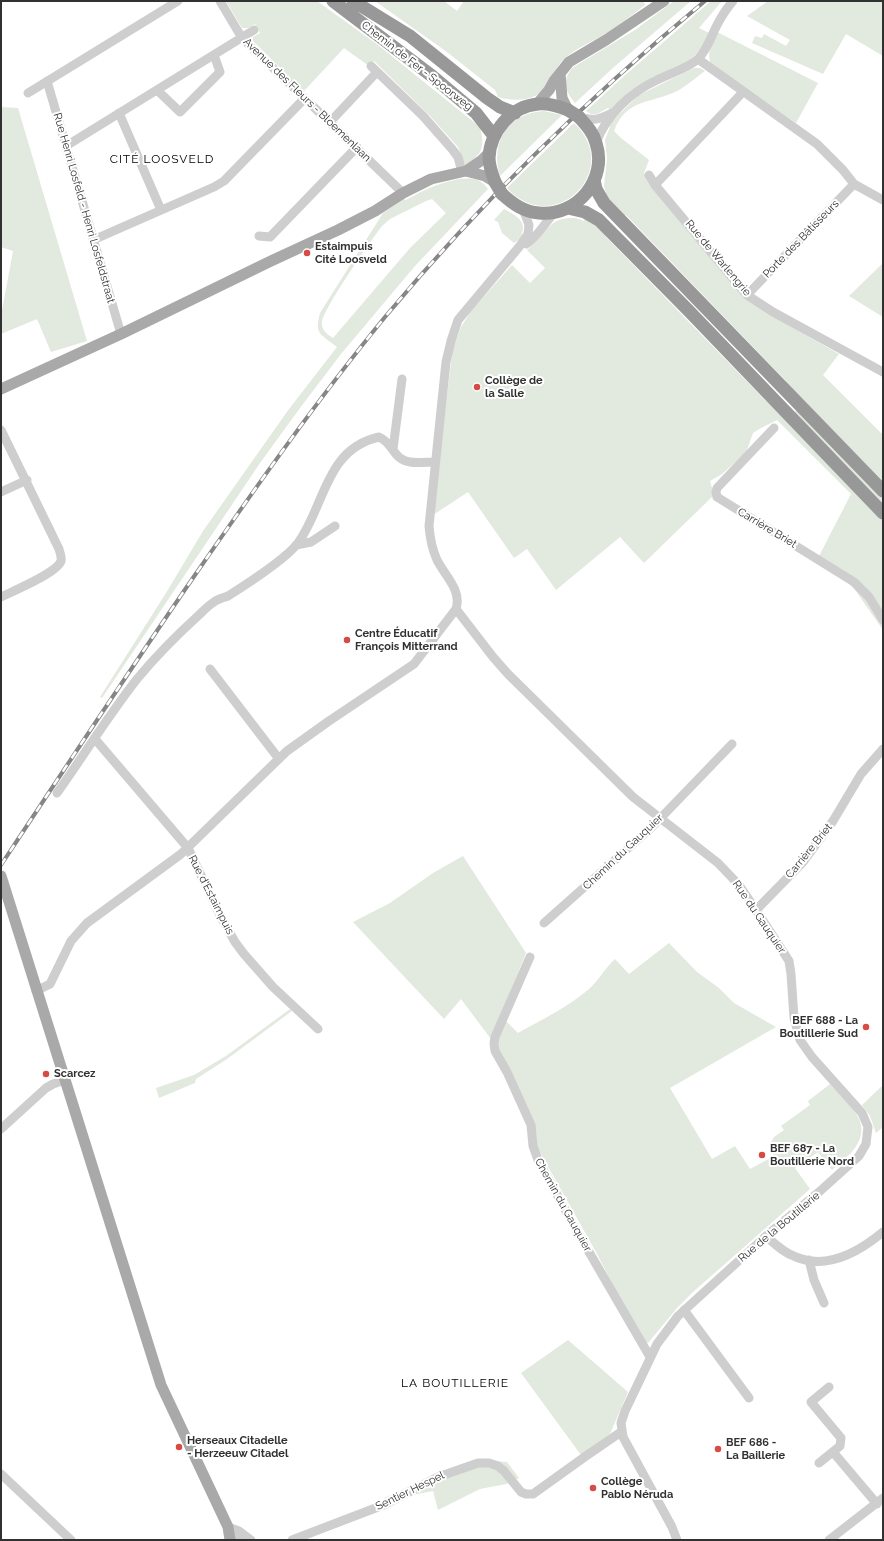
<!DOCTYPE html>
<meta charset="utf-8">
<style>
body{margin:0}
#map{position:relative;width:884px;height:1541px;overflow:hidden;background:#fff;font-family:Raleway,sans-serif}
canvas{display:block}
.frame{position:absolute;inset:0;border:2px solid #313131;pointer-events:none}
</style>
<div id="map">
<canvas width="884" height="1541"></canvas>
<div class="frame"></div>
</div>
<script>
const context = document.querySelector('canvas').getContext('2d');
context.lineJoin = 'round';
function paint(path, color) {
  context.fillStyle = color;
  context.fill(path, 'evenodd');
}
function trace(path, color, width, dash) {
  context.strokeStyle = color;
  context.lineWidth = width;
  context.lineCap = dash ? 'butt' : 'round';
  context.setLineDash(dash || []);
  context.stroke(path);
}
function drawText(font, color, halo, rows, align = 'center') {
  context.font = font + ' Raleway,sans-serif';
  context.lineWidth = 4;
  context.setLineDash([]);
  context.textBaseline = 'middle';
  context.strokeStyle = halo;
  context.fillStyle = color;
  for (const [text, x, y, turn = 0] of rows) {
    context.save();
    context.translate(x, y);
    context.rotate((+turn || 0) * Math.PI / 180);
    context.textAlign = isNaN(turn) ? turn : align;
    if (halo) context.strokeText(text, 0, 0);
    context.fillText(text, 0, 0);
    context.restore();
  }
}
paint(new Path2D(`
 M226,1h91l61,44 102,82c5,20 3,27 -15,38l-7,-18 -28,-31 -56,-55 -5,5 -25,-18 -40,43 -51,-50v-4l7,-4 -5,-9 -7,4h-6z
 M375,1h69l13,10 7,-10h169l11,1 1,3c-12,9 -24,19 -37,27 -15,10 -34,16 -46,29 -8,9 -17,30 -25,34 -12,6 -26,6 -39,2l-3,-7 -48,-38z
 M674,1h17l-77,66 -39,36c-10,-12 -13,-22 -3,-35l63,-38z
 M711,1h11l-23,27 12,6c-8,11 -15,23 -27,30 -13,7 -27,11 -40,18 -13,8 -23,17 -33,28l-3,-2 -11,6h-6l-5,-3 37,-34z
 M768,1h115v55l-37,-22 -23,40 -71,-31 3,-7 7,2 2,-4 22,12 4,-6 -43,-24z
 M717,32l101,51 -22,40 -85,-59c-5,-12 1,-21 6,-32z
 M694,68h6l5,3c-9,6 -18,15 -28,20 -26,13 -51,7 -63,40l7,7 28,22 -5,13 92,115 36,28 67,38 -16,21 60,60v48l-97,-98v-4l-160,-166 -4,1 -17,-21 1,-2 -2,-7 3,-27 -2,-19 5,-13 -2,-2 31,-30z
 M1,107l17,1 69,233 -36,11 -14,-33 -36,15v-18l12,-65 -12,-4z
 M544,111l18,4 -62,61c-10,-34 8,-63 44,-65z
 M574,123c50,47 -20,116 -67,65z
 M459,179c13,-1 20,-2 29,10l-73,77 -74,88 -41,54 -40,55 -158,235 -2,-1 66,-104 37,-62 86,-122 48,-62c-16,-13 -23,-12 -17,-34l63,-100 21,-14 2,1c17,-10 33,-17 53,-21zM432,199l14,14 -36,35 -77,90c-6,-4 -12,-8 -11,-16 1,-13 50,-83 60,-96l8,-7 36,-18z
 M504,209c9,5 23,11 18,24 -1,5 -3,7 -8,10l-12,-10 -4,-11 -4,-2z
 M576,218l8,3 1,-3 3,1 16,13 1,4 162,166h3l113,117v111l-30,-43 -11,-9 -25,-18 34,-66 -74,-74 -16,8 -8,5 -7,20 -24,21 -12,7 4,14 -70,68 -24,-26 -64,53 -29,-41 -13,9 -46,-66 -35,23 19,-161 3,-11 6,-16 10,-16 41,-46 18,18 15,-15 -18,-18c5,-5 11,-10 16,-16 11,-14 16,-16 33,-16z
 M883,263v54l-34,-21z
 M798,409l85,89v8l-90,-93z
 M463,856l63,97 -35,86 -30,-40 -17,20 -91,-97 37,-19 43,-30z
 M669,943l28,29 22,16 15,15 42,24 -106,61 42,71 23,-13 15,23 24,-13 -5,-10 5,-9 10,-7 -3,-4 29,-21 -2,-4 22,-17c19,21 47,40 21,69 -6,6 -13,11 -19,17l-14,-18 -23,16 15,21 -117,103 -16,16 -29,35 -7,-3 -45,-88 -59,-105 -1,-16 -40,-84 8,-28 14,14c25,-14 50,-26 71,-44 10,-9 16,-21 26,-30l14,15z
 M290,1009l2,2 -65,48 -31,20 -1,4 -36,15 -3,-10 38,-13 32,-19z
 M883,1085v42l-7,6 -6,-17 -8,-11z
 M568,1340l60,52 -18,42 -29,21 -60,-82z
 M481,1460l26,2 12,16 -13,6 -26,5 -42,21 -5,-19 -45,9 -4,-2 64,-29z`), '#e2e9de');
trace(new Path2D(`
 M220,1l22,37 161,155
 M698,59l119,85 26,26 11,14 29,16
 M371,66l52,50 29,33 6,8 4,15
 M47,81l74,253
 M157,90l23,22 40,-40 -6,-17
 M28,93l150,-92
 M119,113l42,97
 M579,117c16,4 19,3 33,-4
 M330,122l47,-50
 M596,143c10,-28 35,-51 61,-63 13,-7 30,-11 41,-21 9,-9 13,-22 18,-32 5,-10 10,-18 17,-26
 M66,146l188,-116
 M649,175l6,10 92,110 26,17 110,60
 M655,185l88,-93
 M259,236l11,1 87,-90
 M93,240l121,-53 10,-6 80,-82
 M526,244c12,-7 19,-22 29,-32
 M747,295l107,-111
 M774,428l-57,60 -1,4 1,5 137,85 15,15 14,23
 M1,430l58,119c1,4 3,8 2,12 -4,12 -48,30 -60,36
 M393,449l9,-70
 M1,492l26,-12
 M296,545l15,-3 24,-16
 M456,609l37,48 15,17 125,123 85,66 21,22 17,25 33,51 2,13 3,44 6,22 12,17 50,56 6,14 -2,17 -7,12 -40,36 -53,44 -88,80 -21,28 -32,67 -4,12 2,14 49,90 5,13
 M210,669l69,90
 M95,739l93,109 33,69 14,25 9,12 29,33 45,42
 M57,793c27,-38 51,-77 80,-114 19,-23 41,-45 63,-65 4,-4 9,-9 14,-12 4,-3 9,-4 14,-6 19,-12 57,-36 70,-53 27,-37 27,-94 81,-106 9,4 11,10 17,17 9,12 26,8 39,8
 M756,910l47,-48 30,-41 28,-47 22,-25
 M544,923l108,-96 80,-83
 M530,957l-35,80 -1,6 1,8 12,21 24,53 2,21 5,14 40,73 72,124
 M36,991l14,-7 21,-43 16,-18 94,-69 106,-103 42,-30 85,-57 42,-55c6,-19 -11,-33 -19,-49 -5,-11 -7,-22 -8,-34l17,-164 5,-21 7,-21 61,-73 9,-13 1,-9 -6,-16
 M1,1129l45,-41 7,-4 12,-4
 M766,1236c9,8 18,17 30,21 31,13 64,-6 87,-25
 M809,1260l5,20 10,23
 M684,1310l65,88
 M833,1452l44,52
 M819,1463l21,-17 1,-8 -30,-36 18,-15
 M1,1474l70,66
 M228,1527l11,4 12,9
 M230,1535l11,5
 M292,1540l94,-36 52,-27 40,-14h11l9,3 6,5 17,21 5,2h7l53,-38 35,-24
 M829,1540l54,-42`), '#cecece', 9);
trace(new Path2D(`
 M560,73l2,25 6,12
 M537,104l12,-14 5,-9 15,-19 37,-22 58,-39
 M466,171l16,-11 8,-8
 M1,389l120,-55 150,-73 67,-31 37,-19 28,-18 28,-14 35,-8 19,5 10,6
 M1,876l160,509 67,142 2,13`), '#a9a9a9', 11);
trace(new Path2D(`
 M333,1l99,75 44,37 18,23
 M353,1l57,35 77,62 13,9 15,6
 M594,180l2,9 8,14 279,288
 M495,182c-3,-8 -6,-16 -6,-24 1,-26 22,-52 49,-54 11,-1 20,2 30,6
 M502,194c11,10 22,18 37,19 38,4 69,-34 57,-70 -3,-11 -10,-18 -17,-26
 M568,208l17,4 14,8 90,91 194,202`), '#989898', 13);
const rail = new Path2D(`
 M1,865c64,-97 128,-194 194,-290 61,-88 122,-175 190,-258 96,-115 204,-220 320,-316`);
trace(rail, '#868686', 4);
trace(rail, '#fff', 2.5, [8]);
trace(new Path2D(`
 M568,110l11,7
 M495,182l7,12`), '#989898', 13);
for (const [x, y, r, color] of [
 [307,253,4,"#d64c45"],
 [477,387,4,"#d64c45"],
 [347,640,4,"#d64c45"],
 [866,1027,4,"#d64c45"],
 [46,1074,4,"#d64c45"],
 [762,1155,4,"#d64c45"],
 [179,1447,4,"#d64c45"],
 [718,1449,4,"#d64c45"],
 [593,1488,4,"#d64c45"]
]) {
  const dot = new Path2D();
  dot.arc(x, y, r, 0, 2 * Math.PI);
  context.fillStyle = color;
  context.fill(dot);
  trace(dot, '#fff', 1.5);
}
drawText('11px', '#313131', '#fff', [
 ["Chemin de Fer - Spoorweg",417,66,38],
 ["Avenue des Fleurs - Bloemenlaan",307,100,44],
 ["Rue Henri Losfeld - Henri Losfeldstraat",84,208,74],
 ["Porte des Bâtisseurs",801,239,-46],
 ["Rue de Warlengrie",718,258,50],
 ["Carrière Briet",767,528,31],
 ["Carrière Briet",809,851,-51],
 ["Chemin du Gauquier",623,852,-43],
 ["Rue d'Estaimpuis",211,895,63],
 ["Rue du Gauquier",759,917,56],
 ["Chemin du Gauquier",563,1205,61],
 ["Rue de la Boutillerie",779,1227,-40],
 ["Sentier Hespel",410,1491,-26]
]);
drawText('bold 11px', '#313131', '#fff', [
 ["Estaimpuis",315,247],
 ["Cité Loosveld",315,260],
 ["Collège de",485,381],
 ["la Salle",485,394],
 ["Centre Éducatif",355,634],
 ["François Mitterrand",355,647],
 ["BEF 688 - La",858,1021,"right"],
 ["Boutillerie Sud",858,1034,"right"],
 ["Scarcez",54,1074],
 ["BEF 687 - La",770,1149],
 ["Boutillerie Nord",770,1162],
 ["Herseaux Citadelle",187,1441],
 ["- Herzeeuw Citadel",187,1454],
 ["BEF 686 -",726,1443],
 ["La Baillerie",726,1456],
 ["Collège",601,1482],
 ["Pablo Néruda",601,1495]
], 'left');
context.letterSpacing = '1px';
drawText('12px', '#000', '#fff', [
 ["CITÉ LOOSVELD",162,159],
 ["LA BOUTILLERIE",455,1383]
]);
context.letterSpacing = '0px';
</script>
